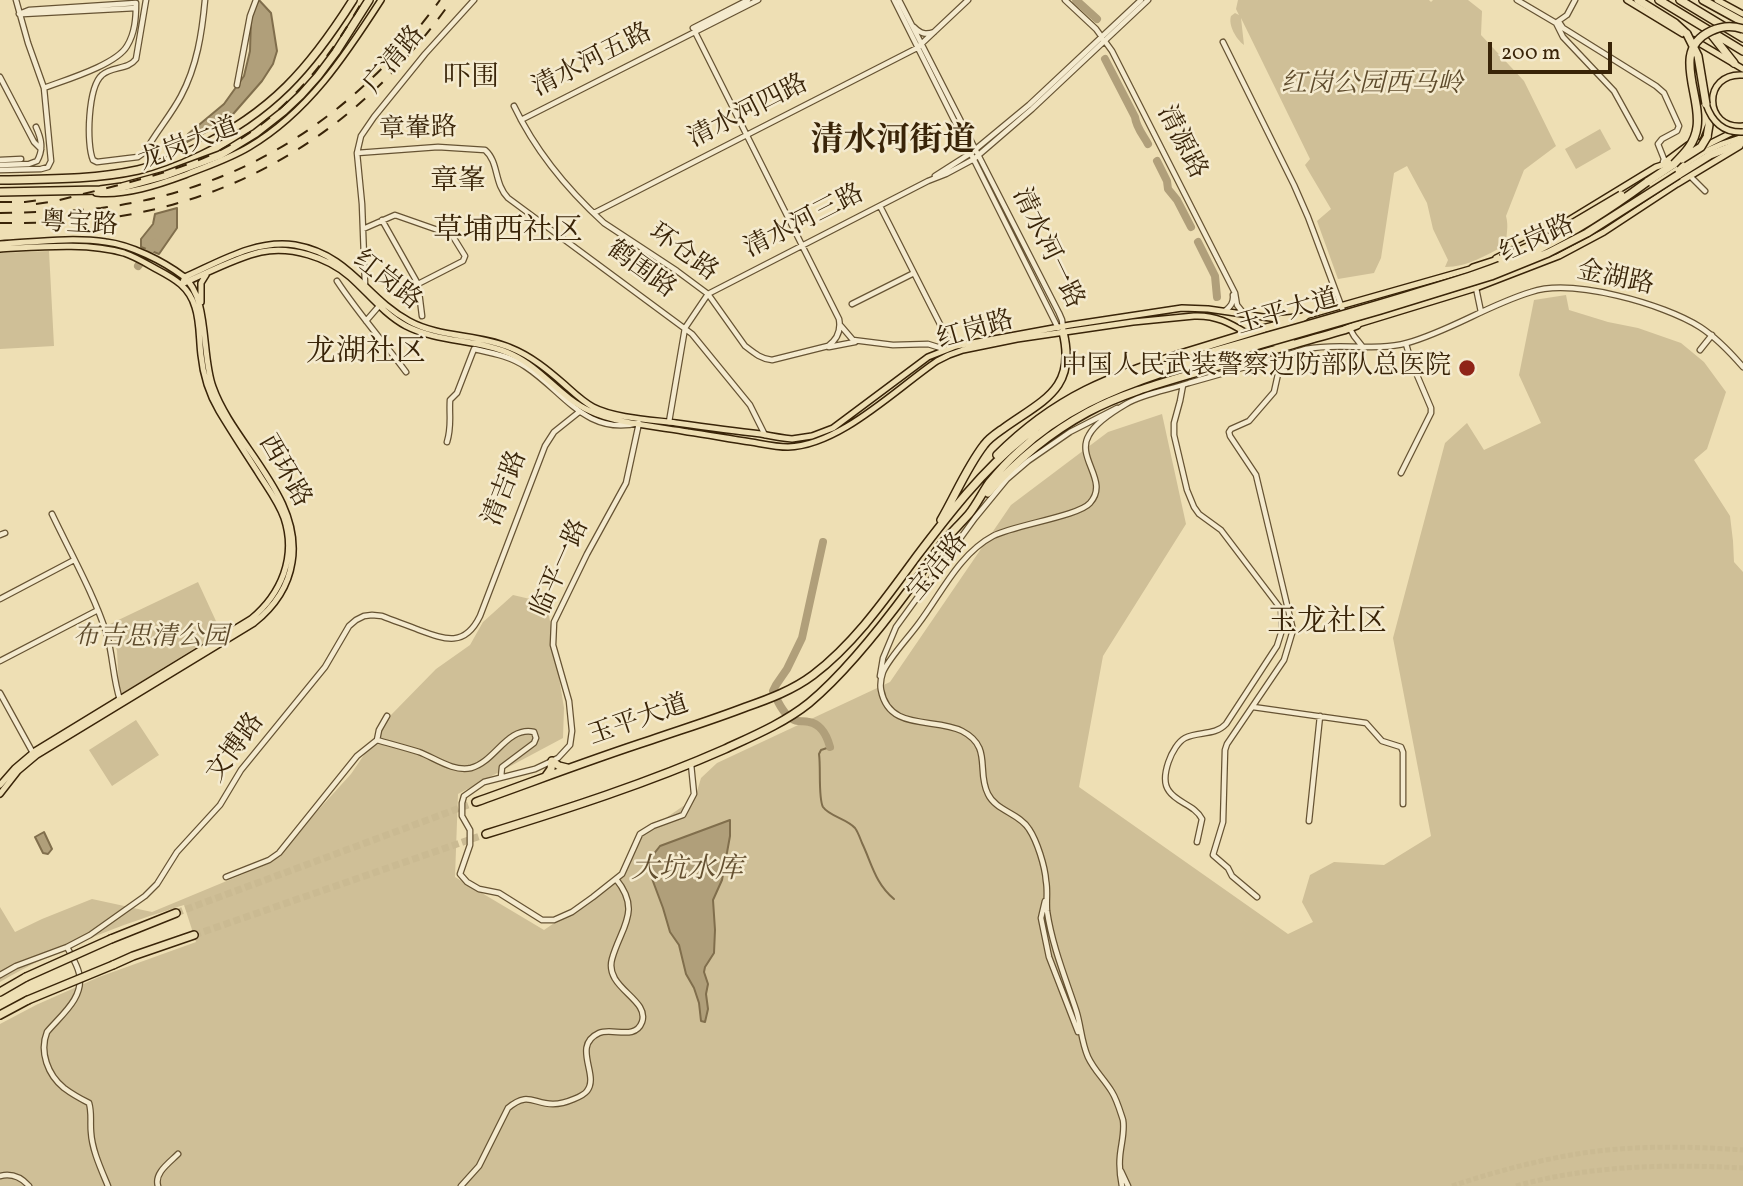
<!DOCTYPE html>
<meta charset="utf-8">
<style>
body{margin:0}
#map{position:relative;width:1743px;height:1186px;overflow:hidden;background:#eedfb4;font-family:Vollkorn,serif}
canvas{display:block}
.scale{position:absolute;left:1488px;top:42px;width:124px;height:32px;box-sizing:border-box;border:4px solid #392408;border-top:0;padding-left:9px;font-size:21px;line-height:24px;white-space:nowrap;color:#392408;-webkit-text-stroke:5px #f4eace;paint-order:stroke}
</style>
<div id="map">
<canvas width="1743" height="1186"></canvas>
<div class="scale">200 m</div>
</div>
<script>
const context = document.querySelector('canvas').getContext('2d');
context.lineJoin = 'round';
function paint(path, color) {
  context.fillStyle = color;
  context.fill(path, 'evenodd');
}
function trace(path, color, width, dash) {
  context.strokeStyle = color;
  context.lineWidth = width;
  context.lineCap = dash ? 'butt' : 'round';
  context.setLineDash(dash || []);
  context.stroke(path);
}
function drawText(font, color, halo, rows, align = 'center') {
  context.font = font + ' Vollkorn,"Noto Serif SC",serif';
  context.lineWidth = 5;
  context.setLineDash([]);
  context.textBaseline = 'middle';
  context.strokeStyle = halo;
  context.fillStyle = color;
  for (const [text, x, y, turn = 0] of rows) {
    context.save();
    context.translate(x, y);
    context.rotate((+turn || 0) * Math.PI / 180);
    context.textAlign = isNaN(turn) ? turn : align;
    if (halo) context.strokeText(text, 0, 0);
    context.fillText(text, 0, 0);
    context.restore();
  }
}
paint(new Path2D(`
 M1238,0h191l2,2 2,-2h35l14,11 -1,24 43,46 32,65 -32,24 -18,46c3,11 0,18 0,29 -20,10 -38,22 -61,22l3,-7 -15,-31 -6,-26 -20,-37 -13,7 -13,85 -7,15 -36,6 -21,-58 14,-12 -26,-44 5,-6 -69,-141 3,27c-8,-6 -16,-20 -13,-29l4,-3 4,2 -3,-6z
 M1600,129l11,20 -35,20 -11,-20z
 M49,251l5,95 -54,3v-96z
 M1566,295l3,15 39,12 30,6 43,15 23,19 22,30 -19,57 -13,11 36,56 3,25 1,21 9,10v614h-1743v-162l36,-19 63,-28 97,-35 -12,-37c-64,20 -126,43 -184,77v-75l15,25 27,-13 50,-20 60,13 118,-49 81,-89 40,-59 45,-46 34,-24 13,-23 30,-27 34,8 17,105 -1,30 -105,56 -3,83 89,53 75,-51 10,-13 12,-31 54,-37 6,-20 16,-15 173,-81 121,-177 97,-73 54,-18 24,110 -83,132 -24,131 209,147 25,-12 -11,-20 8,-27 24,-13 50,3 47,-29 -38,-198 52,-195 22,-20 17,27 57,-27 -22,-48 15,-75z
 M198,582l23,50 -100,62 -2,-5 -2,-38 -7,-27z
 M136,720l23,35 -47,31 -23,-36z`), '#cfbf97');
const water = new Path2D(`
 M259,0l12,13 6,38 -4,13 -11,17 -35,40 -46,24 7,-11 36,-30 20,-28 6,-25 1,-32 4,-12z
 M177,208v20l-18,26 -18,-7v-8l12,-15 2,-10z
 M730,820v16l-8,44 -9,20 2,30 -1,23 -9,14 -1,5 4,12 -2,10 2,15 -3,13 -4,-1 -2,-18 -5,-15 -8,-14 -7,-29 -9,-13 -7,-24 -15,-40 5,-13 7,-9z
 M44,832l8,17 -4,5 -5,-1 -8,-16z`);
paint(water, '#b09f7a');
trace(water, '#806e4c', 2);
trace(new Path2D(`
 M830,747l-9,3 -2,4c2,14 -1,44 4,53 6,9 24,12 32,21 3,4 5,10 7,15 10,21 13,40 32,56`), '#806e4c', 2);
trace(new Path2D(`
 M1076,0l21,19
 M1105,59l30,58c1,10 8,18 13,27
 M1157,161l10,20 1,8 9,11 14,27
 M1198,242l17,34 2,21
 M138,266l17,-23
 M823,542l-21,96 -15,31 -11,16 -3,6c4,9 10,23 19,28 6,4 11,1 17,3 12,2 18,14 21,25`), '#b09f7a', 8);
trace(new Path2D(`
 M1452,1186c39,-13 79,-24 119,-31 57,-10 115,-9 172,-5
 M1516,1186c75,-21 151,-22 227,-18`), '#caba92', 5, [5, 2.5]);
trace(new Path2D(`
 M176,913l300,-111
 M194,935l292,-101`), '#caba92', 7, [7, 3.5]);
const minor = new Path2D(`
 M146,0l-10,59c-8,11 -24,7 -34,16 -14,12 -16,69 -9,85l4,2 41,-5 7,-5c11,-20 26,-37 36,-56 16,-30 21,-63 24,-96
 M894,0l164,328
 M899,0l160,313 3,7 1,8
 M1065,0l31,29 16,22 123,242 2,12 7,9
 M1517,0l39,23 7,14 51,54 26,47
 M19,14l10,-4 107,-7c0,15 -1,30 -9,43 -11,19 -62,34 -83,42
 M23,14l113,-6
 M1557,22l10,-7 8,-15
 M1559,22l4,6 93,58 8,7 15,33 -2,5 -15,8 -4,5 6,15 -1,3
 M914,27c7,7 12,8 20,5
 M693,28l55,-28
 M1223,42l71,143 14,32 37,99
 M0,77l34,65 7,7
 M237,85l13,-69 6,-16
 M514,106c21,44 55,85 90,117l73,48 31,23 37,52c9,7 16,13 27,14l56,-14c10,-7 13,-16 11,-27l-144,-287
 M521,120l237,-120
 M357,153l81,-6 47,3c14,12 9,34 23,48l184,136 58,71 15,30
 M0,160l21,-1
 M0,165l29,-1 8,-3c7,-12 4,-23 -1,-34
 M0,170l41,-1 7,-2 3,-6 -7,-73 -16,-45 -12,-43
 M935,176l36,-23 58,-48 112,-105
 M1691,177l14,14
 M880,206l65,128 5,8 6,4
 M594,213l323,-165 51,-48
 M382,220l36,64 4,32
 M363,229l32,-14 57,20 13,21 -2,5 -45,23
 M337,281c21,32 46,60 69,91
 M365,284l-3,-80 -4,-41 -1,-10 4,-17 13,-19 51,-63 49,-54
 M1476,288l5,24
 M852,304l62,-31
 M1225,311c5,-4 9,-8 8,-16
 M366,321l13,-15
 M841,326l12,14 40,5 35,-1 16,5 2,-12
 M1349,327l5,9 8,10
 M829,347l26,-5
 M1700,350l12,-15
 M1183,385l-3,16 -6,22v12l13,55 7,17 5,7 22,16 60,79 1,21 -5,16 -51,78c-11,12 -28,7 -41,14 -13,7 -26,40 -16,53 8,12 26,14 33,28l-5,23
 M669,422l16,-94 23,-34 220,-113 18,-7 28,-15 58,-50 116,-109
 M447,442c5,-16 2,-26 3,-42l7,-7 17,-44c18,4 36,7 52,18 38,25 60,69 113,56l-13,60 -39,71 -33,68 -1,23 16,56 3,30 -2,14 -12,13 -6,3 -17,8 -51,13 -20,14 -2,7v13l8,14v15l-10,29 7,8 12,7 20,4 43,27h12l18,-8 21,-15 29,-23 18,-40 13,-8 30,-11 11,-21 -3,-30
 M1401,473l30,-60v-5l-20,-47 -5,-17
 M52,514c18,38 42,80 55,121 6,21 6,44 13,65
 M0,535l5,-2
 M0,599l74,-39
 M0,661l98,-51
 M880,676l3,-18 13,-31 79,-109 32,-39 21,-18 42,-29 47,-24
 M0,693l33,60
 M1253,707l113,16 16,18 19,6 2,5v52
 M377,740c14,4 29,8 42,12 16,6 34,20 52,16 24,-6 36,-42 63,-36l2,6 -2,5 -32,24 -1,10
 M1309,821l11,-105
 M226,877l43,-17 10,-7 78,-97 20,-16 2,-10 8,-14
 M1257,897l-25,-21 -4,-8 -15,-13 10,-33 2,-72 2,-6 57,-84 9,-30 -37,-155 -26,-39 -1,-4 2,-3 18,-8 25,-29 6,-27v-8
 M1045,901l-4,17 8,39 29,75
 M67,947c4,8 10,17 12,26 6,25 -19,43 -32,59 -8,20 1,43 17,56 8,6 17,11 25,15 3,10 1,19 2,29 1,18 10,37 17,54
 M0,975l16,-9 51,-19 23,-12 55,-39 12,-12 20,-32 43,-47 21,-35 84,-103 24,-41 7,-6 8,-4 8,-1 10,1c12,5 25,9 37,14 27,10 46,17 61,-14l65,-170 9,-14 25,-20
 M1121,1171l7,15
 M0,1176c12,-3 21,1 29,10
 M158,1186c-4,-13 11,-23 20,-32
 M461,1186l18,-20 29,-58c20,-17 25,-4 45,-4 7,0 14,-2 21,-5 5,-2 10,-4 13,-8 13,-16 -16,-45 12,-58 13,-6 36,8 43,-11 8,-23 -38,-34 -30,-63 9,-32 30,-48 4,-80
 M1122,1186c-2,-10 -3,-20 -2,-30 1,-12 5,-24 3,-36 -3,-9 -6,-20 -11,-28 -8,-13 -18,-22 -24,-35 -7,-16 -7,-32 -12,-47 -11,-33 -24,-65 -29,-99 -1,-10 1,-20 -1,-30 -1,-15 -9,-40 -17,-52 -10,-16 -33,-18 -41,-35 -12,-23 5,-47 -26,-63 -27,-14 -73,1 -81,-41 -1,-5 0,-12 2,-18 6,-14 26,-35 36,-49 22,-29 40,-69 74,-87 21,-11 86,-20 97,-33 20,-22 -15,-45 -1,-68 7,-13 25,-24 37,-31 19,-11 43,-14 63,-21 39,-11 78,-22 117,-34 33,-7 68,3 101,-6 43,-12 81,-38 124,-51 41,-14 133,12 169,35 17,11 30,25 43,40`);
const major = new Path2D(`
 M1627,0l56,34
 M1717,0l26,14
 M1694,40l49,29
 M1692,50l12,66 -1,7 -5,13
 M1743,75c-41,-3 -40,55 0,51
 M1699,149l44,-22
 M1665,162l23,-17
 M96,193c29,3 62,-8 89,-18 22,-9 44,-16 64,-28 59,-35 96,-91 132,-147
 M1603,217l101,-65 18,-8 21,-7
 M0,244c35,-2 72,-7 106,-2 25,3 57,19 77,34 27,22 18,79 30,111 20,57 90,110 79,175 -4,26 -18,45 -38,61l-217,132 -19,16 -18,23
 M0,249c38,-2 88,-7 124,4 12,4 23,11 34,17 17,9 31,17 37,37 5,15 4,32 6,48 2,20 8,39 18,56 12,20 25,40 38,60 9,15 21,30 27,47 13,39 -3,76 -33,101l-216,132 -20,17 -15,17
 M1496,258l60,-30 100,-61 19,-6
 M182,284c23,-10 55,-27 79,-32 30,-6 66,5 89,25 19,17 34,37 56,49 33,17 74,13 107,29 29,14 48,43 77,56 24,12 70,16 98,21 21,3 42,7 63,10 12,2 25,5 37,5 51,-1 108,-58 149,-86l12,-6 14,-5 54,-11 116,-17 61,-6c22,-1 36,7 54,18
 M182,284l3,-7c34,-15 71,-38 110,-32 56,10 70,52 114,76 31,17 70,13 102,27 20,8 37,22 53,36 9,8 18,17 29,23 21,11 59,13 83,16 28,4 57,8 85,11 10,2 21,4 31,5l20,-3 21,-8 95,-71 28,-11 114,-21 112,-17 26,1 69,10 28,-3 169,-48
 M201,302v-19l5,-8
 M1355,325l121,-37 83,-32 45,-24 73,-48 63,-38
 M1270,343l9,1 13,-2`);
const highway = new Path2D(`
 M1638,0l37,23 12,11
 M1659,0l84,51
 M1680,0l63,38
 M1703,0l40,22
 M1711,34l23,29
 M1707,137l2,-12 -2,-17
 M1678,175l32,-20 33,-13
 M0,180c46,-1 92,0 138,-10 21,-5 40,-13 59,-22 74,-35 113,-80 156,-148
 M1647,182l27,-18
 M0,192l100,-2 22,-3 44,-12 54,-20 36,-22 28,-22 17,-16 17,-19 18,-24 33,-52
 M1473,268l28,-9
 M1262,329l37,-9 6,-4
 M997,455c59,-59 113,-79 190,-103
 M988,493c29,-33 61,-60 100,-81 32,-17 66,-27 100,-37 52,-16 104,-30 156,-45l13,-5
 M941,520c14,-24 26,-53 43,-75 5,-7 13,-12 20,-17 39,-28 73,-39 59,-96
 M546,776l5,-7 1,-8 7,5 8,2
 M476,802c59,-21 116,-43 175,-62 32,-11 64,-21 95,-33 23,-8 47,-17 67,-32 42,-32 73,-77 104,-119 32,-42 65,-85 106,-118 41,-34 91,-56 141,-72
 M486,834c81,-25 162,-51 239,-85 28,-13 59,-26 84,-46 36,-30 73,-77 101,-115 12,-15 22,-32 34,-47 8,-9 17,-18 25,-27 8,-10 13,-21 20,-31 9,-11 19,-22 29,-31 42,-40 93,-62 147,-80
 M111,939l65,-26
 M113,965l20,-9 61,-21
 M0,992l26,-15
 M0,1015l28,-15`);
trace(minor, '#665333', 7);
trace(major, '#392408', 8);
trace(highway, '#392408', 10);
trace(minor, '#f4eace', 4.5);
trace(major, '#eedfb4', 5);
trace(highway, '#eedfb4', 7);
trace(new Path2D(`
 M0,202h25l22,-3
 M36,204l20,-3c49,-13 98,-23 145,-42 74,-30 124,-92 162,-159
 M0,213c34,-1 67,-1 101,-5 143,-19 254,-92 339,-208
 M0,223c34,0 68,0 101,-4 149,-19 266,-98 351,-219`), '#392408', 2, [12, 12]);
const majorBridge = new Path2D(`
 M1706,104c6,18 17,29 37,28`);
const highwayBridge = new Path2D(`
 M1687,34l11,22 8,48
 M1682,159l19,-12 6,-10
 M1674,164c11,-11 21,-21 23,-37 5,-32 -27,-77 14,-96 11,-5 20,-6 32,-2
 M1501,259l49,-22 71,-42
 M1187,352l75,-23
 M1164,366c81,-24 163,-46 245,-71 44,-13 88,-26 130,-46 38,-18 74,-42 108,-67
 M1165,372l216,-62 110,-34 57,-23 39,-20 91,-58
 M26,977l85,-38
 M28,1000l85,-35`);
trace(majorBridge, '#392408', 8, []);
trace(highwayBridge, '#392408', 10, []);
trace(majorBridge, '#eedfb4', 5);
trace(highwayBridge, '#eedfb4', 7);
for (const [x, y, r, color] of [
 [1467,368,9,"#8f2418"]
]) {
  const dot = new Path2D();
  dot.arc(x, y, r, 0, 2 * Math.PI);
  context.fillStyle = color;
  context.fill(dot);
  trace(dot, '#f4eace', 2.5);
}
drawText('26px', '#392408', '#f4eace', [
 ["广清路",396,61,-50],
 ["清水河五路",593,62,-27],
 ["清水河四路",749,113,-27],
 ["章輋路",418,131,-2],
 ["清源路",1180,143,63],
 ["龙岗大道",189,146,-21],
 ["清水河三路",805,223,-27],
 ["粤宝路",79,226,3],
 ["红岗路",1538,241,-24],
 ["清水河一路",1046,249,64],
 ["环仓路",682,254,36],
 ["鹤围路",640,271,36],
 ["金湖路",1615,280,12],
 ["红岗路",386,282,38],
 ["玉平大道",1288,314,-16],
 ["红岗路",976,332,-16],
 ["西环路",283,472,60],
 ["清吉路",507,489,-69],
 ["宝洁路",939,568,-51],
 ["临平一路",562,569,-66],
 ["玉平大道",639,722,-19],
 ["文博路",237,749,-54]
]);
drawText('italic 26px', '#5e4b2c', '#f4eace', [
 ["红岗公园西马岭",1372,86],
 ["布吉思清公园",151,639]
]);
drawText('26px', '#392408', '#f4eace', [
 ["中国人民武装警察边防部队总医院",1451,368]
], 'right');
drawText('28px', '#392408', '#f4eace', [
 ["吓围",471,80],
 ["章峯",458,184]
]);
drawText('italic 28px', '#634f30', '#f4eace', [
 ["大坑水库",687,872]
]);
drawText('30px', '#392408', '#f4eace', [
 ["草埔西社区",508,233],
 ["龙湖社区",366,354],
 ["玉龙社区",1327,624]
]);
drawText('bold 33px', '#392408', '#f4eace', [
 ["清水河街道",893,144]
]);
</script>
